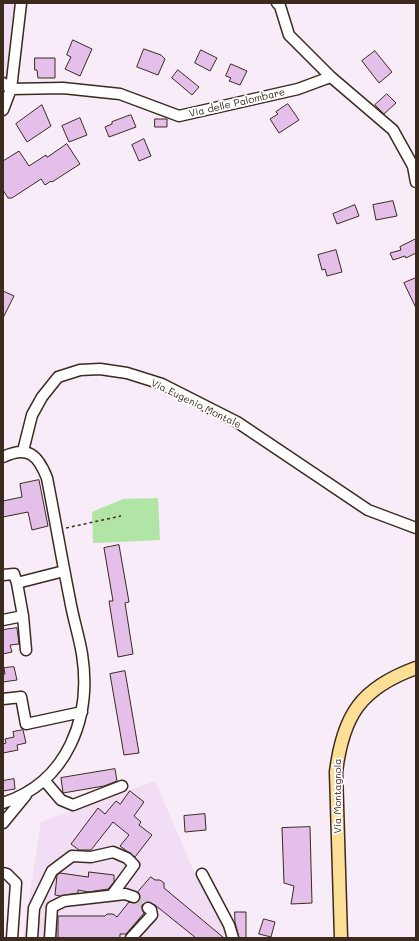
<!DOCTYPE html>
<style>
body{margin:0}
#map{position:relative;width:419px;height:941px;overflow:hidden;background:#f7ecf8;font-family:Mali,sans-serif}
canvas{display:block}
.frame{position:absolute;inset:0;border:4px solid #3b2a1e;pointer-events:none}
</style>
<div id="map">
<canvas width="419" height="941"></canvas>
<div class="frame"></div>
</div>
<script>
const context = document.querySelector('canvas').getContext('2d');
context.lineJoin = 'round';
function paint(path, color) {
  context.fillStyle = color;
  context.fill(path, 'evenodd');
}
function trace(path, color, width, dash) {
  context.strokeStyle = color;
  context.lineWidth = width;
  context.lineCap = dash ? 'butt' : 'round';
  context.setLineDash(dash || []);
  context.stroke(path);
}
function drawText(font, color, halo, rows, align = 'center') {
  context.font = font + ' Mali,sans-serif';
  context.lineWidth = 3.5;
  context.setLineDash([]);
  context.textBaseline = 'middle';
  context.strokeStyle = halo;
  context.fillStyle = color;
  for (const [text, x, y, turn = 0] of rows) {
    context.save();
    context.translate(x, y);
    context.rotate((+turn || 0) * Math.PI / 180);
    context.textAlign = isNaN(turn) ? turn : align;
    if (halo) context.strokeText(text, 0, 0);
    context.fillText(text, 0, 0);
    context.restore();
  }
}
paint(new Path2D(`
 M3,3h14l-10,77 -4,-7z
 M155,781l40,93 34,64h-206l18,-116z`), '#f1def4');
paint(new Path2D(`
 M158,498l2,42 -67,3 -1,-31 31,-13z`), '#b1e5a6');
const building = new Path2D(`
 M73,40l19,9 -12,27 -15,-7 6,-12 -4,-2z
 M144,49l17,6 4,4 -7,16 -21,-8z
 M201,50l16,8 -7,13 -15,-8z
 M375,51l17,21 -13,11 -17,-22z
 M35,58h20v20h-17l-1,-8h-2z
 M231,64l16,7 -7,14 -11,-4 2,-3 -5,-2z
 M178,70l21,17 -7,8 -20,-17z
 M387,94l9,9 -12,11 -9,-9z
 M288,104l11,16 -20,13 -9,-14 8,-5 -2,-2z
 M42,105l9,21 -24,16 -11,-18z
 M131,115l5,12 -27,10 -4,-10 7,-3v-2z
 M80,118l7,17 -18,7 -7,-16z
 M155,119h12v8h-12z
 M144,139l7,17 -12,5 -7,-16z
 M67,144l13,20 -28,18 -1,-1 -6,4 -4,-6 -29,19h-4l-5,-8v-29l16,-10 10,15 17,-11 1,2z
 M393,201l4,15 -21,4 -3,-15z
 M355,205l4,11 -22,8 -4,-10z
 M416,239v14l-10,5 -1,-2 -12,4 -3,-7 11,-3 -1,-3z
 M336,250l6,22 -15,4 -2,-7 -3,1 -4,-15z
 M416,278v30l-12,-25z
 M3,291l11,5 -11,22z
 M39,480l9,46 -16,4 -4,-18 -25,5v-16l19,-4 -2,-13z
 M119,545l10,57 -4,1 8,51 -15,3 -9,-56h4l-9,-53z
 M17,628l2,16 -9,1 2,7 -9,2v-24z
 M14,667l3,13 -14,2v-8h2l-1,-6z
 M125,671l14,82 -15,2 -14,-81z
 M23,730l3,13 -9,2 1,5 -15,3v-9l3,-1 -1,-4 9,-2 -1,-5z
 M115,769l2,12 -13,5 -41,7 -2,-15z
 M14,779l1,10 -12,2v-10z
 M130,791l14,11 -10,14 7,6 -2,3 13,10 -17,22 -15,-11 9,-11 -16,-13 -22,28h-12l-8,-6 27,-36 7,6 11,-13 4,3z
 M205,814l1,16 -21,2 -1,-16z
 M310,827l2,76 -21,1 3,-18 -10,-3 -2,-55z
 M89,872l25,3v7l-6,7 -20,3 -10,-2v3l-18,3 -5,-1 2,-20 3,-2 28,4z
 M151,877l4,3h5l4,3v5l60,50h-28l-41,-33 -7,-3 -6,3v3l2,5 -18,21h-6v4h-62v-22h47l2,-2h6l4,3 12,-15 6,1 4,-1 1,-6 -2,-4z
 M235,912h11v26h-7l-4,-16z
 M264,919l11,3 -4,15 -12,-3z`);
paint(building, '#e3bfe9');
trace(building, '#3b2a1e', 1);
trace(new Path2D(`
 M134,897l14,11`), '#d1c5cc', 10, [10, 5]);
const minor = new Path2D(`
 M277,3l3,3 9,29 42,42 62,53 20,36 3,16
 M3,83l8,6 52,-1 57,6 59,22 119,-27 27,-10 6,-2
 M3,110l8,-21 10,-86
 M23,451l9,-36 10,-18 16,-20 22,-7 20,-1 27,4 35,11 75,38 131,88 48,18
 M3,457c25,-12 35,-2 44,21 8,41 15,82 23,122 3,18 9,36 12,54 10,63 -14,128 -79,149
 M3,575l11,-1 3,9
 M3,620l20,-4
 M26,650l-3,-34 -6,-33 47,-12
 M3,699l18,-2 5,27 56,-12
 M44,780l17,20 12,5 49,-19
 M3,823l23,-28
 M3,873l4,1 9,9 -4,55
 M202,874l27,51 4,13
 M32,938l2,-30 18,-37 20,-15 19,1 22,-5 14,6 7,7 -22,30
 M50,938l2,-31 12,-6 61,-7 9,3
 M131,938l21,-23 -1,-5 -3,-2`);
const major = new Path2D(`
 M341,938l-5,-166c7,-57 25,-84 80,-104`);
trace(minor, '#3b2a1e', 13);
trace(major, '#3b2a1e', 15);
trace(new Path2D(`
 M66,528l55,-12`), '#3b2a1e', 1.5, [3, 3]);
trace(minor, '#fff', 10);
trace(major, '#fbdf96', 12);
drawText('10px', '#3b2a1e', '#fff', [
 ["Via delle Palombare",237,103,-13],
 ["Via Eugenio Montale",196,404,26],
 ["Via Montagnola",338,796,-90]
]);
</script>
